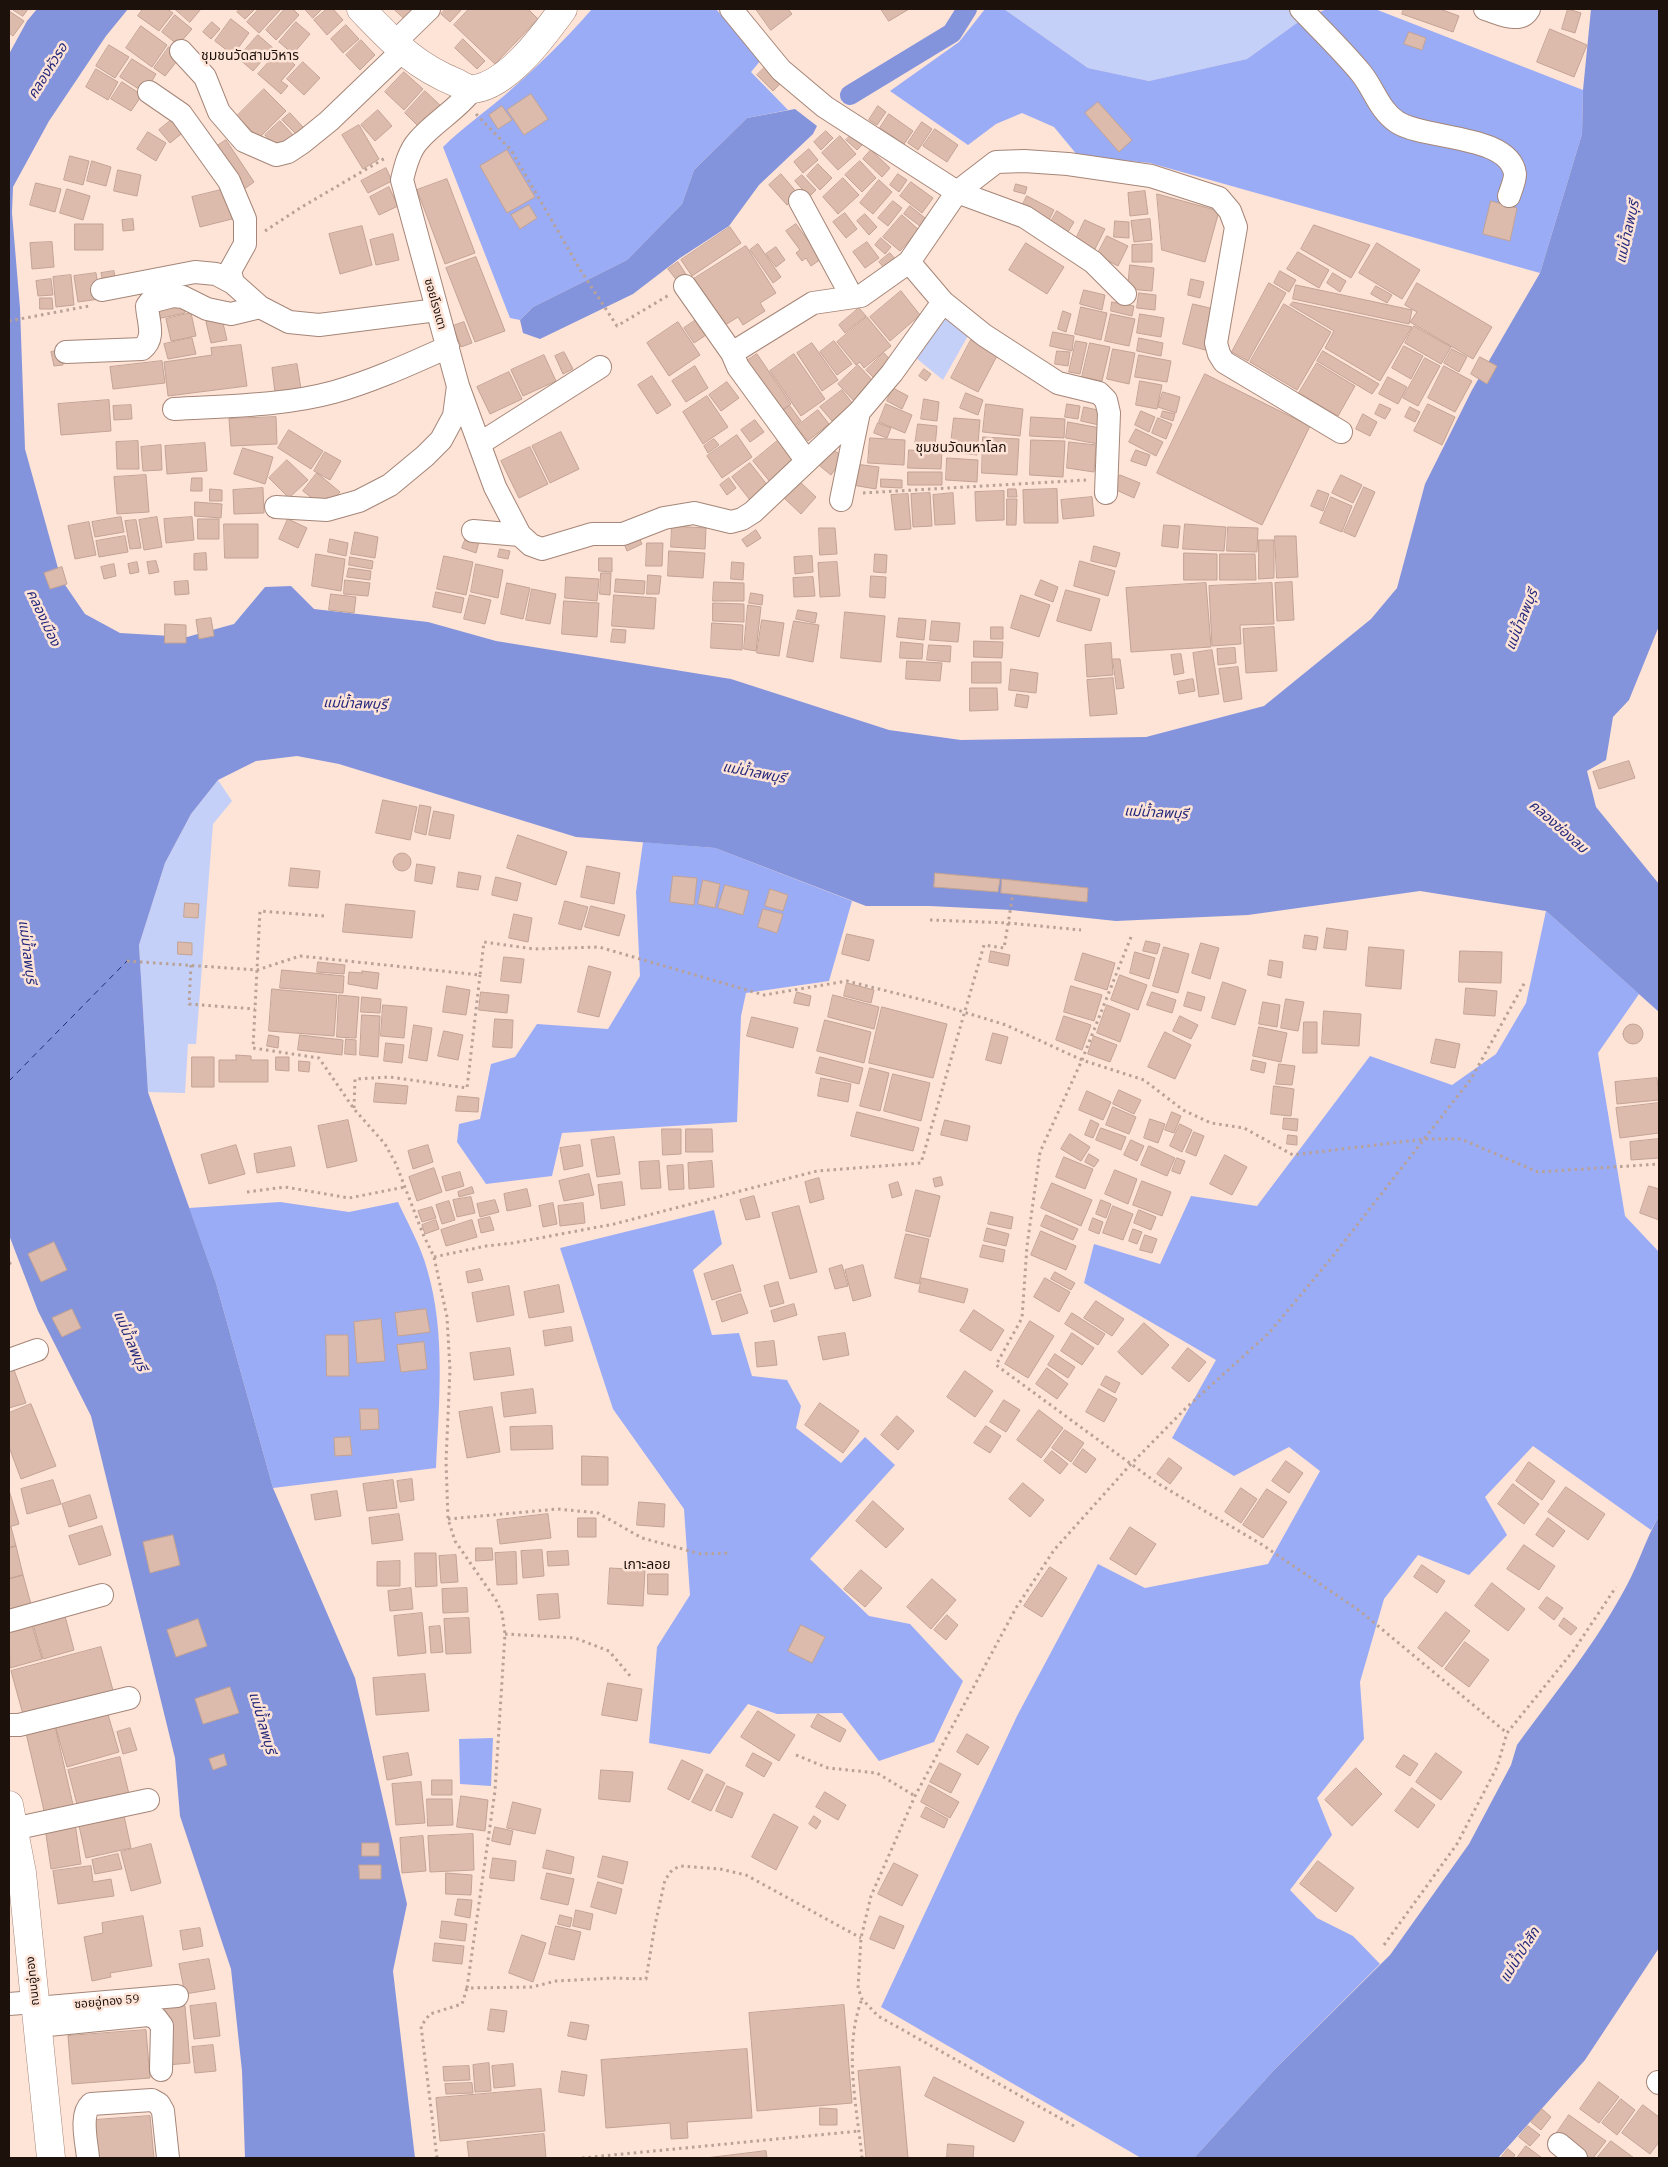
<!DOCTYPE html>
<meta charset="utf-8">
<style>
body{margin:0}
#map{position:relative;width:1668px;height:2167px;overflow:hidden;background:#fee3d7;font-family:"IBM Plex Serif",serif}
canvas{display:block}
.frame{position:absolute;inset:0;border:10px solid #1d110c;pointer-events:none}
</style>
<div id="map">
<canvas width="1668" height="2167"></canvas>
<div class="frame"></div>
</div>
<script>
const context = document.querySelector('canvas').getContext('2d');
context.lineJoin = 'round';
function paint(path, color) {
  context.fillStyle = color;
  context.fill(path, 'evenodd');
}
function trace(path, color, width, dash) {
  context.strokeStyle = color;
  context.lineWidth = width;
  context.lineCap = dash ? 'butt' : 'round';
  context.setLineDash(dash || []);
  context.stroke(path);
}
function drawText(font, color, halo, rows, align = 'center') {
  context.font = font + ' "IBM Plex Serif","Noto Sans Thai",serif';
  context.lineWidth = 5;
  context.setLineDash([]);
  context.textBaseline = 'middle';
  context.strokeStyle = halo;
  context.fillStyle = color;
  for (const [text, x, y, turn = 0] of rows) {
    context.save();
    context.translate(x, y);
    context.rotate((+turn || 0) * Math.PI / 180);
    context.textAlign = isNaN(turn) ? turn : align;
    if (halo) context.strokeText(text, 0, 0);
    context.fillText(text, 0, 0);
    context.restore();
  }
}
paint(new Path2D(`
 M1004,9h287l10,11 -54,39 -98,22 -61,-13z
 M941,311l28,23 -26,46 -32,-26z
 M218,780l14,21 -19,23 -17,220h-8l-3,49 -37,-1 -9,-147 26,-82 26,-49z`), '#c5d0f8');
paint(new Path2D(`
 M592,9h124l45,51 -10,12 37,38 -41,8 -53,52 -12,34 -55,56 -94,47 -13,13 -10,-2 -67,-171c19,-19 41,-34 62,-52 31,-27 60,-55 87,-86z
 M985,9h19l84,59 61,13 98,-22 54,-39 26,-11h48l208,81 -1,44 -42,139 -390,-110 -72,-7 -24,-29 -32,-14 -26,11 -28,21 -78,-54 69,-49z
 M643,842l72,6 137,53 -23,80 -83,12 -5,23 -4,106 -175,11 -10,43 -66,8 -29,-42 2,-18 21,-5 11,-55 24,-7 22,-33 71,5 32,-53 -4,-84z
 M1546,911l93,83 -41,59 27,163 34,36v264l-8,14 -118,-84 -48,51 22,38 -38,40 -51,-20 -34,44 -24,83 4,57 -47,59 15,37 -42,55 27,28 36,18 27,28 -105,105 -81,89h-53l-260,-151 136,-291 81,-152 47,24 123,-24 52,-93 -31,-24 -55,29 -62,-38 44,-78 -132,-77 10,-39 66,20 31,-68 66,10 113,-150 82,29 44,-31 30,-51z
 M280,1202l69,10 49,-10c10,22 23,44 29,67 19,63 12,134 9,199l-163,20 -57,-205 -27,-75z
 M714,1210l8,34 -29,26 19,65 27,-2 13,43 35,4 14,26 -5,22 45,35 24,-26 30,28 -85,94 59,57 41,8 53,57 -29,61 -55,19 -37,-48 -65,1 -29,-10 -38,50 -61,-11 8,-96 33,-52 -6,-86 -71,-100 -53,-161z
 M493,1738l-2,48 -31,-2 -1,-45z`), '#9aacf6');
paint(new Path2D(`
 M37,9h91l-22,27 -57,85 -36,66 -1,26 8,95 5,141 36,130 24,35 35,19 67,4 47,-13 31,-37 26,-1 23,23 114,13 68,19 235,38 158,51 72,10 185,-3 118,-31 107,-87 26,-31 28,-104 47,-94 68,-117 42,-139 1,-44 8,-81h68v617l-30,74 -16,17 -7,43 -19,11 9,36 63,77v128l-113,-101 -126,-20 -172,24 -132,6 -105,-11 -81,-4h-64l-151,-58 -139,-11 -237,-73 -42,-8 -41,5 -38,19 -27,34 -26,49 -26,82 9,147 68,191 57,205 82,190 52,226 -14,67 22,187h-170l-3,-87 -11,-102 -51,-153 -5,-58 -84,-342 -53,-105 -29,-76v-1181l18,-33z
 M795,109l22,17 -4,8 -54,51 -30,41 -49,32 -47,36 -93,45 -17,-6 -3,-13 13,-13 94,-47 55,-56 12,-34 53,-52z
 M1659,1516v432l-74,112 -87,98h-304l81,-89 115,-114 79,-111 42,-79 6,-20c38,-52 80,-103 110,-160 12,-22 19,-47 32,-69z`), '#8394dc');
trace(new Path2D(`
 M850,95l102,-62 15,-24`), '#8394dc', 20);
trace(new Path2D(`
 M9,1081l118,-120`), '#22287b', 1, [6, 5]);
const building = new Path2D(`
 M12,9h16l-5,7z
 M143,9h24l6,4 -14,18 -21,-15z
 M175,9h26l-11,13z
 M240,9h15l-10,10 -8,-7z
 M259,9h22l-22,24 -12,-11z
 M285,9h8l6,6 -23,25 -10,-10z
 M305,9h17l-9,9z
 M327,9h6l10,11 -16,15 -13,-15z
 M394,9h20l-9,10z
 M446,9h16l-12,13 -9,-8z
 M469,9h59l10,10 -43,45 -41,-39z
 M756,9h32l4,5 -21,16z
 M881,9h28l-20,12z
 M1404,9h36l19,7 -6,16 -51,-18z
 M1568,9l13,4 -6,20 -13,-4z
 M9,11l15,10 -11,15 -4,-3z
 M175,15l17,14 -14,16 -16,-13z
 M231,19l18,14 -16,22 -18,-14z
 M212,22l8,7 -9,10 -8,-7z
 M296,22l14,12 -17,20 -14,-12z
 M346,25l13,14 -16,14 -12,-14z
 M141,26l26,19 -15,22 -26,-19z
 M1550,29l37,16 -13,32 -37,-15z
 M1409,32l17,6 -4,12 -18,-6z
 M258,35l15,13 -20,23 -15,-13z
 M463,39l22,22 -8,8 -22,-21z
 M361,40l14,15 -15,15 -14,-15z
 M109,45l20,12 -14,21 -19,-12z
 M169,47l12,9 -16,20 -11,-8z
 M279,51l16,14 -14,16 7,5 -7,8 -23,-20z
 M132,59l24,15 -11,19 -25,-16z
 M303,62l17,16 -16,17 -17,-16z
 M766,66l16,16 -9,9 -16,-16z
 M96,69l22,13 -10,18 -22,-13z
 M404,72l19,17 -19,21 -19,-18z
 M122,82l20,13 -11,16 -20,-12z
 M264,89l22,22 -27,27 -22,-22z
 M425,91l16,15 -21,22 -15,-15z
 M531,94l17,25 -24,16 -17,-25z
 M1098,102l34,38 -13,12 -34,-39z
 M502,106l10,14 -14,9 -9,-14z
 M878,106l8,6 -9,13 -8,-5z
 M378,110l14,16 -17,15 -14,-16z
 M290,113l13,14 -7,7 -14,-14z
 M889,114l24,17 -9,13 -24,-16z
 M175,117l11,13 -16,13 -11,-13z
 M280,121l14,15 -16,14 -13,-15z
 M922,122l10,7 -14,21 -10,-7z
 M359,125l20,34 -16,10 -21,-34z
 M935,129l23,16 -11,17 -24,-16z
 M826,131l7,7 -12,12 -7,-8z
 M148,132l18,11 -10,18 -19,-12z
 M851,135l11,10 -5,5 -11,-10z
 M840,136l16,18 -18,16 -16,-17z
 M226,140l28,42 -14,10 -29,-42z
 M809,149l9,11 -15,13 -9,-11z
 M507,150l28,47 -28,16 -27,-47z
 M871,150l19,18 -8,9 -19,-18z
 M70,156l19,5 -6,24 -19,-5z
 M92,161l19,6 -5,19 -19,-5z
 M860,161l16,17 -14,14 -17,-17z
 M818,164l14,14 -12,12 -13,-14z
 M386,168l6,13 -24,12 -7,-12z
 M118,170l23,5 -4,21 -23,-5z
 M781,174l18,21 -12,10 -18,-20z
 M898,174l9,6 -8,12 -9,-7z
 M802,175l14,15 -7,7 -14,-16z
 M843,178l16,17 -21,19 -15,-17z
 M447,179l28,74 -30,11 -28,-74z
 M879,180l13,12 -19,22 -13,-11z
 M911,182l22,16 -11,15 -22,-17z
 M36,183l25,6 -6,23 -25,-7z
 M1016,184l11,3 -2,7 -11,-3z
 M389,187l9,19 -19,9 -9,-18z
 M67,189l23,7 -7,24 -23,-7z
 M225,189l7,30 -32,8 -8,-30z
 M1145,191l3,23 -18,2 -2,-23z
 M1157,194l62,17 -14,51 -43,-12z
 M1027,196l27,14 -7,14 -27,-14z
 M893,201l9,7 -14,18 -10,-8z
 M1491,201l26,7 -7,33 -27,-7z
 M529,205l8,13 -17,11 -9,-14z
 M910,206l15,12 -5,8 -16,-12z
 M1057,211l17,11 -8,13 -17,-10z
 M845,213l12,16 -11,9 -13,-16z
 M865,214l12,13 -8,8 -12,-14z
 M902,215l17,15 -19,21 -17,-14z
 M133,219l1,11 -11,1 -1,-11z
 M1150,219l2,21 -18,2 -3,-21z
 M1085,220l20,9 -11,22 -19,-10z
 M1115,221l14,1v16l-15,-1z
 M75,224h28v26h-28z
 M796,224l14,19 4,-3 7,19 -10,7 -5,-8 -4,3 -6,-8 4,-3 -14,-19z
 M1314,225l56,20 -19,33 -50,-29z
 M362,226l10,39 -32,9 -11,-40z
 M730,227l11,16 -49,33 -11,-16z
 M393,234l6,26 -23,5 -6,-25z
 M1107,236l21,10 -10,20 -21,-11z
 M881,238l10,9 -6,7 -10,-9z
 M52,242l2,25 -22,2 -2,-26z
 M867,242l12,16 -14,10 -12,-16z
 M1026,243l38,24 -17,27 -38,-24z
 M1377,243l43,27 -18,29 -43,-26z
 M758,244l23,33 -8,6 -23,-33z
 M1152,244v18h-20v-17z
 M746,246l30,47 -16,10 5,8 -22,14 -5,-8 -16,10 -30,-47z
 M776,247l9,13 -9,7 -10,-13z
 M1298,252l31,18 -10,18 -32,-19z
 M890,253l6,7 -11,9 -6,-7z
 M476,257l29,74 -30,11 -29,-74z
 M678,262l9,14 -9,6 -10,-13z
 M1130,265l24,3 -2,23 -24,-2z
 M114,271l2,14 -12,2 -3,-14z
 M1280,271l16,9 -7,12 -15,-9z
 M96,273l4,26 -22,3 -4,-26z
 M1333,273l13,8 -6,11 -13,-9z
 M71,275l3,30 -18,2 -3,-30z
 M51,279l2,16 -15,1 -2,-15z
 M1191,279l13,3 -4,16 -12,-3z
 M1269,283l17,10 -38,68 -16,-9z
 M1417,283l75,44 -19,32 -63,-37 7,-10 -12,-7z
 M1296,285l116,25 -3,14 -116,-25z
 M1376,286l16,9 -5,8 -16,-9z
 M1084,290l21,5 -3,15 -22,-6z
 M901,291l19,24 -30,26 -20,-24z
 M1139,293l17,2 -1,15 -18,-2z
 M40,298h12l1,11h-13z
 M182,298l3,15 -28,6 -3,-15z
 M1112,302l22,4 -2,10 -21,-5z
 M1293,302l119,25 -32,54 -55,-33 9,-17 -44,-26z
 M1193,304l25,6 -9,41 -26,-7z
 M1284,304l47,28 -34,58 -47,-28z
 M1081,307l26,6 -6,27 -26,-6z
 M859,308l7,8 -21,17 -6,-8z
 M1063,311l8,3 -5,18 -8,-3z
 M191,313l5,23 -25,5 -5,-22z
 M1111,314l24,5 -6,27 -24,-5z
 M1140,314l24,4 -3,19 -24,-4z
 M867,317l24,29 -27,22 -4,-6 -4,3 -19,-23z
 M222,319l5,21 -16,3 -5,-21z
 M696,320l10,15 -12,8 -10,-15z
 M464,322l8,21 -11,4 -8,-21z
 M678,322l22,33 -31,21 -22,-33z
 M1414,326l37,21 -10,17 -36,-21z
 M1053,332l21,4 -2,15 -22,-5z
 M192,338l4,16 -28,5 -4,-15z
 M1139,338l24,5 -2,13 -24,-5z
 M971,340l27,14 -20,38 -27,-14z
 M834,341l18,23 -15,11 -17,-23z
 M1076,341l11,2 -7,31 -11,-2z
 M812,343l26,37 -16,11 -25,-38z
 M1090,343l20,4 -8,34 -20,-4z
 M241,345l6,41 -79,10 -4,-34 48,-7 -1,-7z
 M1404,346l19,10 -12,23 -19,-11z
 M1113,349l22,4 -6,31 -22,-5z
 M1452,349l15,8 -8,15 -15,-9z
 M61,350l2,15 -9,1 -3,-14z
 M1057,351l13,1 -2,14 -13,-2z
 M1323,351l56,33 -7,10 -55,-33z
 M564,352l9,17 -10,5 -8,-18z
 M884,353l9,10 -17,17 -10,-10z
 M757,354l34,50 -15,10 -34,-50z
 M794,354l31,45 -24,17 -31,-45z
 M544,355l12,26 -33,15 -12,-26z
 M1139,355l32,6 -4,21 -32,-5z
 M1480,357l17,9 -10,18 -16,-10z
 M1425,358l15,8 -22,40 -15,-8z
 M162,361l3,22 -52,6 -3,-22z
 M1317,363l38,23 -17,30 -39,-23z
 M297,364l4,25 -26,4 -3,-25z
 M858,365l17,18 -20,19 -17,-18z
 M695,366l13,22 -22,14 -14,-21z
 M1444,366l28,15 -17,31 -27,-14z
 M924,369l7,5 -5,7 -7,-5z
 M509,372l13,27 -32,15 -13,-27z
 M1205,374l105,52 -48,99 -105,-52z
 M652,376l19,29 -14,9 -19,-29z
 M1388,377l19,10 -9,17 -19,-10z
 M1140,381l22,4 -5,24 -21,-4z
 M727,382l12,16 -18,13 -12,-16z
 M893,388l15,8 -6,13 -15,-8z
 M842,390l11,14 -21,17 -12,-14z
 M1163,392l17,5 -4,16 -18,-6z
 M966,393l17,7 -5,15 -18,-7z
 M707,396l21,31 -25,17 -20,-32z
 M924,399l15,3 -2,19 -16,-2z
 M109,400l2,31 -50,4 -3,-31z
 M886,404l26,11 -7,18 -26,-11z
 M986,404l37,5 -3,27 -37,-4z
 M1067,404l13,2 -2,13 -13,-2z
 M1380,404l11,5 -6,10 -10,-5z
 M1428,404l27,13 -13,28 -28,-14z
 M131,405l1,14 -18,1 -1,-14z
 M790,406l11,15 -12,9 -11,-16z
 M1084,407l18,4 -3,14 -18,-4z
 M1410,407l10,5 -5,10 -10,-5z
 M818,410l11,14 -21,17 -12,-14z
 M1141,411l14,6 -6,15 -14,-7z
 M1163,411l12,3 -2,7 -12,-4z
 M1363,414l14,8 -7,14 -14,-7z
 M276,417l1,27 -46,2 -2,-27z
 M1031,417l34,2 -1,19 -34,-2z
 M954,418l26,2 -3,35 -27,-3z
 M1158,418l14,6 -6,15 -14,-6z
 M755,420l9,12 -14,10 -9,-12z
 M1068,422l32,6 -2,16 -32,-6z
 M878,423l13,5 -4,10 -13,-5z
 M918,424l19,2 -2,21 -20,-2z
 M1136,429l27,13 -7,14 -27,-14z
 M289,430l34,21 -12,18 -33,-21z
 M561,432l18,37 -29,14 -18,-37z
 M737,435l15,22 -30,21 -15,-22z
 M983,437l36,2 -2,36 -35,-2z
 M781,438l18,22 -28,23 -18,-22z
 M870,438l35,2 -1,25 -36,-2z
 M714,439l5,6 -11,8 -4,-7z
 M1031,440l34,1 -2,36 -33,-2z
 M138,441l1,28h-22l-1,-27z
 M1069,442l27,3 -2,27 -27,-4z
 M205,443l2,28 -40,3 -2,-28z
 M161,445l1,25 -19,1 -2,-24z
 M530,447l18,37 -29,14 -18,-37z
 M243,448l30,9 -8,27 -31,-10z
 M832,449l12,8 -13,18 -11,-9z
 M909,450l33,2 -1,17 -33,-1z
 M1136,450l14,5 -4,11 -15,-5z
 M325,452l16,9 -11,19 -16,-9z
 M947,458l31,2 -1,22 -31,-2z
 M287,460l21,20 -19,18 -20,-20z
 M750,463l18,23 -18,14 -18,-23z
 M855,464l24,3 -3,22 -24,-4z
 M908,472h34v13h-34z
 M317,473l23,19 -14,17 -23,-18z
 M146,475l3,37 -32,2 -3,-37z
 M1120,475l20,8 -6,15 -20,-9z
 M1341,475l21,10 -9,18 -21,-10z
 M192,478h10v13h-11z
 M729,478l7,10 -9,7 -7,-10z
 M881,479l21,1v8l-21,-1z
 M799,481l17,16 -15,17 -17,-16z
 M1364,487l11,5 -20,45 -11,-5z
 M263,488l1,25 -30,1 -1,-24z
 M210,489l12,1v11h-12z
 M1008,489h8l1,8h-9z
 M1057,489l1,34h-34l-1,-33z
 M1318,490l11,4 -6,17 -12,-5z
 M1004,491v29l-28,1 -1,-29z
 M930,493l2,33 -19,1 -2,-33z
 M953,493l2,31 -20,1 -2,-30z
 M908,494l3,35 -16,1 -4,-35z
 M1092,497l2,19 -31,3 -2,-19z
 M1331,497l21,9 -10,26 -22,-9z
 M1007,499h10l-1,26h-9z
 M195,502l27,2 -1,14 -26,-2z
 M121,517l3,15 -29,5 -3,-15z
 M157,517l5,30 -18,3 -5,-30z
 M192,517l2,23 -28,3 -2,-24z
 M198,519h21v20h-21z
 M288,519l19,9 -9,20 -19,-9z
 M136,520l5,28 -11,1 -5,-28z
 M89,522l7,33 -21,4 -7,-33z
 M224,524h34v34h-33z
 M1185,524l41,3 -2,24 -41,-2z
 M1164,525l16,1 -2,22 -16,-2z
 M672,526l34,2 -1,21 -34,-2z
 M1228,527l30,1 -1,24 -30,-1z
 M819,528h16l2,26 -17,1z
 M756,530l5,8 -14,9 -5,-7z
 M355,532l23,5 -3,21 -24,-4z
 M638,535l4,9 -15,7 -4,-10z
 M125,536l3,16 -29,5 -3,-16z
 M1275,536h21l2,41 -21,1z
 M466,538l13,4 -3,11 -14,-5z
 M330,539l18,4 -2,13 -18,-4z
 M1259,540h15v38l-15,1z
 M647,543h16l-1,23h-16z
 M1094,546l26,7 -4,14 -25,-6z
 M500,549l10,2 -2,8 -10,-2z
 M669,551l36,2 -2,25 -35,-2z
 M206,553l1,17h-13v-16z
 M1184,553l33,1v26h-33z
 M316,554l29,5 -4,32 -29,-5z
 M875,554l12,1 -1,18 -12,-1z
 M1220,554h35l1,26h-36z
 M444,556l29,6 -7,33 -29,-6z
 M812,556l1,16 -18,2 -1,-17z
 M350,557l23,4 -1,8 -23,-4z
 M599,558h13v14l-13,-1z
 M156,561l3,11 -10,2 -2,-12z
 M1080,561l35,10 -7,25 -34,-10z
 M137,562l2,10 -9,2 -2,-10z
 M732,562l12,1 -1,17 -12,-1z
 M837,562l3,34 -20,1 -2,-34z
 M114,564l2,12 -12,3 -3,-12z
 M476,564l27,6 -5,28 -27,-6z
 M62,567l5,17 -17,5 -6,-16z
 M349,568l22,3 -1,9 -23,-3z
 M601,573h10l-1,22 -10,-1z
 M648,575l13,1 -2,18h-12z
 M871,576l15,1 -1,21 -15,-1z
 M566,577l33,2 -2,22 -32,-3z
 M813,577l2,19 -21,1 -1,-19z
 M616,579l29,2 -1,13 -29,-2z
 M345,580l25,3 -2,13 -24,-2z
 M1041,580l17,7 -5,15 -18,-7z
 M188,581l1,13 -14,1 -1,-13z
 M714,582l30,1v18h-31z
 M1292,582l2,38 -17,1 -2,-38z
 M507,583l23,5 -7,31 -22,-5z
 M1206,583l5,64 -80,5 -5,-64z
 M1272,583l2,41 -34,1 1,19 -29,2 -3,-60z
 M532,589l24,5 -6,30 -24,-4z
 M1066,590l34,9 -9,32 -34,-10z
 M436,592l28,6 -3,15 -28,-6z
 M751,593l12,2 -1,10 -13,-2z
 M331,594l25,3 -2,16 -25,-3z
 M470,595l21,5 -6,24 -21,-5z
 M614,595l42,3 -2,31 -42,-3z
 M1021,595l29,10 -11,32 -28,-9z
 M564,601l35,2 -2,34 -35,-3z
 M713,603l31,1v18l-31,-1z
 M748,605l13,2 -5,44 -12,-2z
 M798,610l19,3 -2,10 -19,-4z
 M845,612l40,4 -4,46 -40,-4z
 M211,618l3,18 -15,3 -3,-19z
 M899,618l27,2 -2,20 -27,-3z
 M762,620l22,3 -5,33 -22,-3z
 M794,621l25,4 -6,37 -26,-5z
 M932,621l28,2 -2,19 -28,-2z
 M712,623l31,2 -1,25 -31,-2z
 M165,624l21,1v18h-21z
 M991,627h12v12h-12z
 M1274,627l3,44 -31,2 -3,-44z
 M613,629l13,1 -1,13 -14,-1z
 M974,641l29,1 -1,16 -28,-1z
 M901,642l22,2 -1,15 -22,-1z
 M1111,643l2,32 -26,2 -2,-32z
 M929,645l22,1 -1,16 -23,-2z
 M1235,648l1,15 -18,2 -1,-16z
 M1212,650l7,44 -20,3 -6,-44z
 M1181,654l3,19 -10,2 -3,-20z
 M1113,659h7l4,29 -7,1z
 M907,661l35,2 -2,18 -34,-2z
 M972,662h29v21h-29z
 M1238,667l4,32 -18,3 -5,-33z
 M1011,669l27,4 -2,20 -27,-3z
 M1113,678l4,36 -27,2 -3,-36z
 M1193,679l2,12 -16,3 -2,-12z
 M970,688h27l1,22 -28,1z
 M1017,694l12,2 -2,12 -12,-2z
 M1629,761l6,17 -36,11 -6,-17z
 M383,800l34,7 -7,33 -34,-7z
 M420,805l11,2 -5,28 -11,-3z
 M434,811l20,4 -4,24 -21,-4z
 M518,835l49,17 -11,33 -49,-17z
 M393 862a9 9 0 1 1 18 0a9 9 0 1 1-18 0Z
 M417,864l18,3 -3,17 -17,-3z
 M587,866l33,7 -6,31 -33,-7z
 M291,868l29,3 -2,17 -29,-2z
 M459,872l22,4 -3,14 -21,-3z
 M935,873l65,6 -2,13 -64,-5z
 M673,876l24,2 -3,27 -24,-3z
 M496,877l25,6 -4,18 -25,-6z
 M1002,879l86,9 -1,14 -86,-9z
 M703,880l17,4 -5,24 -17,-4z
 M725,885l24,6 -6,24 -25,-7z
 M770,889l18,6 -5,16 -18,-5z
 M565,901l23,6 -7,23 -22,-6z
 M185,903l14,1 -1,14 -14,-1z
 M346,904l69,7 -3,27 -69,-6z
 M591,906l34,9 -6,21 -34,-9z
 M763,909l20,5 -6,19 -19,-6z
 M514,914l18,4 -4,24 -19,-4z
 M1327,928l21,3 -2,19 -22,-2z
 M847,934l27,6 -5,21 -27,-7z
 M1305,935l13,2 -2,13 -13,-2z
 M1146,941l14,3 -3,10 -14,-3z
 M178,942l14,1v12l-14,-1z
 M1201,943l18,5 -9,31 -18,-6z
 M1164,947l25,7 -11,39 -25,-7z
 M1369,947l35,3 -3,39 -35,-3z
 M991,951l19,4 -2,11 -19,-4z
 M1460,951l42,1 -1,31 -42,-1z
 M1135,952l20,6 -6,21 -19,-6z
 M1083,953l32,10 -8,27 -32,-10z
 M504,957l20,2 -3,24 -20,-2z
 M1270,960l13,2 -2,16 -13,-3z
 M318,962l27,3 -1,9 -27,-2z
 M589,966l22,6 -12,45 -21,-5z
 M282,970l62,6 -1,17 -63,-5z
 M362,971l17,2 -2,16 -29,-5 1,-12 13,1z
 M1120,975l27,10 -9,25 -27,-10z
 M1223,982l23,8 -11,35 -23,-7z
 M847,983l27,7 -3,13 -27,-7z
 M447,986l23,4 -4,25 -23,-3z
 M1071,986l31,9 -8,26 -30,-9z
 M1466,988l31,3 -2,25 -31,-2z
 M272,989l65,6 -3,41 -65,-5z
 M481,992l28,3 -2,18 -28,-3z
 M797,992l14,4 -2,10 -15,-3z
 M1152,992l24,8 -4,13 -25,-8z
 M1188,992l17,5 -4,14 -17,-5z
 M339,995l20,2 -3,41 -19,-1z
 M833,995l46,12 -5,22 -46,-12z
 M362,997l19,2 -1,14 -19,-1z
 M1286,999l18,3 -6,29 -17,-3z
 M1263,1002l17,3 -3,22 -18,-3z
 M383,1005l24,2 -3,31 -23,-2z
 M1107,1005l23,9 -10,28 -23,-9z
 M882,1007l65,17 -14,54 -64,-15z
 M1324,1011l37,3 -2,32 -37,-2z
 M362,1015l18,1 -2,41 -18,-2z
 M1064,1016l27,9 -9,25 -26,-10z
 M1180,1016l18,9 -7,14 -18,-8z
 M752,1017l46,11 -5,20 -46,-12z
 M495,1019l18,1 -1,28 -19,-1z
 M825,1020l46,12 -7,31 -47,-12z
 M1304,1022h13v31h-14z
 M1623 1034a10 10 0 1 1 20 0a10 10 0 1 1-20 0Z
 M414,1025l18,3 -5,33 -18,-3z
 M1259,1027l28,6 -6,29 -28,-6z
 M444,1031l19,4 -5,25 -20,-4z
 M1165,1032l26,13 -16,34 -27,-12z
 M993,1033l15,4 -7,27 -15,-4z
 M269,1035l10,2 -1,11 -11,-2z
 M300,1035l43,5 -1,15 -44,-5z
 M1094,1036l23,9 -7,17 -22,-8z
 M346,1039l10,1v15l-11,-1z
 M1436,1039l24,5 -5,24 -24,-5z
 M386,1043l18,2 -2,18 -18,-2z
 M236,1055l15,1v4h17v22h-49v-22h17z
 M192,1057h22v30h-22z
 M276,1057h13v14l-13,-1z
 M820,1057l43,11 -4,16 -43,-11z
 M1253,1060l13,3 -2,10 -13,-3z
 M299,1061l11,1 -1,10 -10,-1z
 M1279,1064l16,2 -3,19 -16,-1z
 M870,1068l19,5 -9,38 -20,-5z
 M893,1074l37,9 -9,38 -37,-10z
 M821,1078l30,6 -3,18 -30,-6z
 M1657,1078l2,22 -42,4 -2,-22z
 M376,1083l32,3 -2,18 -32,-2z
 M1274,1086l20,3 -3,27 -20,-2z
 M1119,1090l22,10 -7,14 -21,-10z
 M1087,1091l24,11 -8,18 -24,-10z
 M458,1096l21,2 -1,14 -22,-1z
 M1659,1103v30l-39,5 -4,-30z
 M1113,1107l23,10 -7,17 -23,-9z
 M857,1112l62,16 -6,23 -62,-15z
 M1172,1112l9,4 -7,17 -9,-3z
 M1284,1118l14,1 -1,12 -14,-2z
 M1150,1119l15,5 -7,19 -14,-5z
 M348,1120l9,41 -30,7 -9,-42z
 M945,1120l25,6 -3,15 -26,-6z
 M1091,1120l8,4 -6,14 -8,-3z
 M1180,1124l12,6 -10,22 -12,-6z
 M1101,1128l25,9 -5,13 -25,-10z
 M662,1129h19v25l-18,1z
 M686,1129h26l1,23h-27z
 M1194,1132l10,4 -8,20 -10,-4z
 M1070,1134l20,13 -9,14 -20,-12z
 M1288,1135l9,1v9l-10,-1z
 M614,1137l6,37 -23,3 -6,-37z
 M1659,1139v19l-28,2 -1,-18z
 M1131,1140l13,6 -7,15 -13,-6z
 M236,1145l9,29 -36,10 -8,-29z
 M428,1145l5,17 -20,7 -5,-18z
 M580,1145l3,21 -19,4 -4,-22z
 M1149,1146l26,12 -8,18 -26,-11z
 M291,1147l4,19 -38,7 -3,-19z
 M1089,1154l10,6 -5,7 -9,-5z
 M1225,1155l22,12 -15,28 -22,-11z
 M1064,1157l29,12 -8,20 -29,-12z
 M1177,1158l8,3 -5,13 -8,-3z
 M659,1161l2,27 -20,1 -2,-27z
 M712,1161l2,26 -25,2 -1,-26z
 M683,1165l1,24 -15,1 -2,-24z
 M434,1168l8,24 -25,9 -8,-24z
 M1115,1170l22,9 -9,25 -23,-10z
 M460,1172l4,14 -18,5 -4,-14z
 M589,1174l5,21 -30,6 -5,-20z
 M941,1177l2,8 -8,2 -2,-8z
 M819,1178l5,21 -14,4 -5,-21z
 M1142,1181l29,11 -9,24 -29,-11z
 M622,1182l3,23 -24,4 -3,-24z
 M898,1182l4,13 -10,3 -3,-13z
 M1052,1183l40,17 -11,26 -40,-18z
 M1649,1186l10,3v31l-19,-7z
 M472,1187l2,6 -15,4 -1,-5z
 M527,1189l4,17 -24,5 -3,-17z
 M916,1190l24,6 -10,41 -24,-6z
 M754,1196l6,21 -14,3 -6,-20z
 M471,1197l4,16 -18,4 -4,-17z
 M495,1200l4,12 -19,5 -3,-13z
 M1101,1200l10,4 -5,14 -10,-4z
 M449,1201l6,19 -13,4 -6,-19z
 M553,1203l4,21 -14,3 -4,-21z
 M583,1203l2,20 -25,3 -2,-20z
 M799,1206l18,66 -27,7 -18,-66z
 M1113,1206l20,8 -10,26 -20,-7z
 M432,1207l4,11 -14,4 -4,-11z
 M1139,1210l17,7 -5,13 -17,-7z
 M991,1212l22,5 -2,12 -23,-5z
 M1046,1215l32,14 -5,11 -32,-14z
 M490,1217l4,13 -13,3 -3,-13z
 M1093,1218l10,4 -4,12 -10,-4z
 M436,1220l3,9 -14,5 -3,-9z
 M472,1220l5,17 -31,9 -5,-16z
 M987,1228l22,6 -3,12 -22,-5z
 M1133,1229l9,3 -5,12 -8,-3z
 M1041,1231l35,15 -10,24 -35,-15z
 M906,1234l23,5 -10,45 -24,-6z
 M1145,1235l12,4 -5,14 -12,-3z
 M54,1242l13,28 -26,12 -13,-28z
 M983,1245l22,5 -2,12 -23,-5z
 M733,1265l8,26 -29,9 -8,-26z
 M842,1265l6,21 -13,3 -6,-20z
 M863,1265l8,31 -18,5 -8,-31z
 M480,1269l3,11 -15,3 -2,-11z
 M1055,1272l20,11 -4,7 -20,-11z
 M922,1278l46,11 -4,14 -45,-11z
 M1045,1278l25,14 -11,20 -25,-15z
 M778,1282l6,21 -14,4 -6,-21z
 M559,1285l5,27 -35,6 -5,-26z
 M509,1286l5,29 -37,7 -5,-29z
 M741,1294l7,19 -26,9 -6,-20z
 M1096,1301l28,18 -12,17 -28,-18z
 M794,1304l3,11 -23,7 -3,-11z
 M72,1309l9,19 -19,9 -10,-19z
 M426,1309l4,23 -32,4 -3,-23z
 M974,1310l30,20 -13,21 -31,-20z
 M1072,1313l33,21 -7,11 -33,-21z
 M381,1319l4,42 -28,2 -3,-41z
 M1030,1321l24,15 -26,42 -23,-14z
 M1144,1323l25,22 -27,30 -24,-23z
 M571,1327l2,14 -28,5 -2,-15z
 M845,1333l4,22 -26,5 -5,-23z
 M1072,1333l22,15 -12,17 -21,-14z
 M326,1335h22l1,41h-22z
 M774,1341l3,24 -20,2 -2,-24z
 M424,1342l3,27 -26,3 -4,-27z
 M510,1348l4,27 -40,5 -4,-27z
 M1188,1348l18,14 -17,20 -17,-14z
 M1055,1354l20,13 -7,11 -20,-13z
 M13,1367l13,36 -17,5v-39z
 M1047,1368l21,16 -11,15 -21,-15z
 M965,1371l28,20 -18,26 -28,-20z
 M1106,1376l14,7 -5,10 -14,-8z
 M533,1389l3,24 -32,4 -3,-24z
 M1099,1389l18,10 -13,23 -18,-10z
 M1004,1400l16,10 -14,22 -16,-10z
 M820,1403l39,28 -16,22 -38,-28z
 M31,1404l25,62 -35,13 -12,-32v-34z
 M492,1407l8,45 -33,6 -8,-46z
 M360,1409h18l1,20 -18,1z
 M1039,1410l24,18 -22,30 -24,-18z
 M897,1416l17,15 -16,19 -17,-15z
 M552,1426l1,23 -42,1 -1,-23z
 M986,1426l15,10 -11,17 -16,-10z
 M1065,1430l19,13 -13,19 -19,-14z
 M350,1437l2,18 -17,1 -1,-18z
 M1083,1449l13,10 -10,14 -13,-9z
 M1052,1451l16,13 -8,10 -16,-13z
 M582,1456l26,1v28h-26z
 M1169,1458l13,10 -12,16 -13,-10z
 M1286,1461l17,12 -14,20 -17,-12z
 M1529,1462l26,19 -13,19 -26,-19z
 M412,1479l2,21 -14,2 -3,-21z
 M53,1480l8,24 -34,10 -6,-25z
 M393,1480l4,28 -30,3 -4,-27z
 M1023,1483l21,17 -14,17 -21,-18z
 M1513,1484l26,20 -15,20 -26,-20z
 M1566,1487l39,27 -17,26 -40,-28z
 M1241,1488l16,11 -16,24 -16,-11z
 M1267,1489l20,13 -24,36 -20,-13z
 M9,1490l10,34 -10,3z
 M337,1491l4,25 -26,4 -4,-25z
 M90,1495l7,23 -28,9 -7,-23z
 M873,1501l31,28 -18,19 -30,-27z
 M639,1502l26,2 -1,23 -27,-2z
 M399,1514l4,26 -31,4 -3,-26z
 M548,1514l3,24 -51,6 -3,-24z
 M578,1518h18v19h-18z
 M1548,1518l17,13 -12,16 -17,-12z
 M102,1526l9,29 -32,10 -10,-29z
 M9,1527h2l5,19 -7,2z
 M1130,1527l26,17 -20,31 -26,-16z
 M173,1535l7,30 -30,8 -7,-31z
 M1524,1545l31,21 -16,24 -32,-21z
 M16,1546l7,29 -14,4v-31z
 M476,1548h16l1,12 -17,1z
 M542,1550l2,26 -21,2 -2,-27z
 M568,1551l1,14 -21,1 -1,-14z
 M516,1552l1,32 -20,1 -2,-32z
 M415,1553h21l1,33 -21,1z
 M456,1555l2,27 -17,1 -2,-27z
 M400,1561v25h-23v-24z
 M1422,1565l23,16 -8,12 -23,-16z
 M1050,1567l17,11 -25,39 -18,-11z
 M610,1568l35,2 -2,36 -35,-2z
 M861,1570l21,18 -17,19 -21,-18z
 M648,1574h20v21l-20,-1z
 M23,1575l8,29 -22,6v-31z
 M932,1579l24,21 -25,29 -24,-22z
 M1492,1583l33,26 -17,22 -33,-25z
 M411,1588l2,21 -23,2 -2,-20z
 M467,1588l1,24 -25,1 -1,-24z
 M558,1594l2,24 -21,2 -2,-25z
 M1547,1597l16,11 -9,12 -15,-12z
 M1446,1612l24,19 -28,36 -24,-19z
 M422,1613l4,40 -28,3 -4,-40z
 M947,1615l11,10 -12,15 -12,-10z
 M65,1616l9,34 -31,9 -10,-35z
 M469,1618l2,35 -25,1 -2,-35z
 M1564,1618l13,10 -6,7 -12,-9z
 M198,1619l9,27 -31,11 -9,-27z
 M32,1625l10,34 -32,9 -1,-37z
 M801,1625l24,12 -13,26 -24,-12z
 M440,1626l3,26 -12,1 -2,-26z
 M1465,1642l24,18 -20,27 -24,-18z
 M101,1647l13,47 -90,24 -13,-47z
 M425,1674l4,37 -53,4 -3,-37z
 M608,1683l34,6 -5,32 -35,-6z
 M230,1687l9,26 -36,11 -8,-25z
 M107,1711l12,41 -52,15 -12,-42z
 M758,1711l37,24 -16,26 -38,-24z
 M818,1714l28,16 -6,12 -29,-15z
 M55,1726l19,83 -29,6 -19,-82z
 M130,1728l7,22 -14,4 -6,-22z
 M967,1734l22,13 -11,18 -21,-13z
 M408,1753l4,22 -25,5 -4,-23z
 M753,1753l19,10 -8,14 -18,-11z
 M1436,1753l26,19 -21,28 -25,-18z
 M224,1754l3,11 -14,5 -4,-11z
 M1404,1755l14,9 -8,12 -14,-9z
 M120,1757l10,41 -51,14 -11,-42z
 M682,1760l21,10 -14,30 -21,-11z
 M940,1763l21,11 -10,19 -21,-11z
 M1356,1768l26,26 -30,32 -27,-26z
 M601,1770l32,2 -3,30 -31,-3z
 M707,1774l18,9 -14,28 -19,-9z
 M432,1780h20v15h-20z
 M421,1782l4,41 -29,2 -4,-41z
 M929,1785l30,17 -9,16 -29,-16z
 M727,1786l16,7 -11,25 -16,-7z
 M1412,1788l23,17 -17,23 -23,-17z
 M825,1792l21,13 -8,15 -22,-13z
 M461,1796l27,4 -3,31 -28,-4z
 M427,1799h25l1,26 -25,1z
 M513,1802l28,7 -6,25 -28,-6z
 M926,1807l22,12 -4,9 -23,-11z
 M123,1811l8,37 -45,10 -8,-37z
 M774,1814l24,13 -22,43 -24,-13z
 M814,1816l7,5 -5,8 -7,-5z
 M75,1823l6,41 -30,5 -6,-41z
 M495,1827l18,4 -3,14 -18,-4z
 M473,1834l1,36 -44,2 -2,-36z
 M423,1836l3,35 -24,2 -2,-35z
 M362,1843h17v13h-17z
 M151,1844l10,39 -30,8 -10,-39z
 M547,1850l27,7 -3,17 -28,-6z
 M118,1854l4,15 -27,5 -3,-14z
 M603,1856l25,6 -5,22 -25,-7z
 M493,1858l23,3 -2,20 -24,-3z
 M1318,1861l36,27 -18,24 -36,-28z
 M894,1863l24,12 -16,31 -24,-12z
 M359,1865h22v14h-21z
 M91,1866l2,16 18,-3 3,17 -56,8 -5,-33z
 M446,1873l26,2 -1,20 -25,-1z
 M547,1873l27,6 -6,26 -27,-6z
 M598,1882l24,7 -6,25 -25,-7z
 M458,1899l14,1 -2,18 -15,-3z
 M576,1910l17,4 -3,16 -17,-4z
 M560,1915l12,3 -2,9 -12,-3z
 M143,1916l9,50 -42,7 1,4 -19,4 -8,-44 19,-4 -1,-10z
 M880,1916l24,10 -10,23 -24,-10z
 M442,1921l25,3 -2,17 -25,-3z
 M556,1926l25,6 -7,28 -25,-6z
 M200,1928l3,18 -20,4 -3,-19z
 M522,1935l24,8 -13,39 -24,-9z
 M435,1943l29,3 -2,18 -29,-3z
 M209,1959l6,30 -30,5 -6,-30z
 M216,2003l4,33 -26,3 -4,-33z
 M844,2005l8,98 -95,8 -8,-98z
 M185,2006l5,57 -23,2 -5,-57z
 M491,2009l16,2 -3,21 -16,-2z
 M571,2022l18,3 -3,15 -18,-4z
 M146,2030l4,48 -78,6 -4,-48z
 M213,2045l3,26 -21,2 -3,-26z
 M747,2049l5,69 -65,4 1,16 -17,1 -1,-16 -64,5 -5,-68z
 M489,2063l2,28 -16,1 -2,-27z
 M513,2064l2,22 -21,2 -2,-22z
 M469,2066l1,14 -26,1 -1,-14z
 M900,2067l8,91h-42l-8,-87z
 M562,2071l25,4 -3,21 -25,-4z
 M934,2077l90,45 -10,20 -89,-46z
 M1599,2082l20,15 -20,26 -19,-14z
 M472,2083l1,10 -27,1 -1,-10z
 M541,2089l4,42 -105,10 -4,-43z
 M1621,2099l14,11 -18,25 -15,-12z
 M1643,2105l16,12v25l-9,12 -28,-21z
 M820,2108l17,1v16h-17z
 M1542,2109l9,8 -10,13 -10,-8z
 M1569,2115l37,26 -13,17h-3l-34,-24z
 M150,2116l4,42h-56l-3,-38z
 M1528,2126l12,9 -10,11 -11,-9z
 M544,2134l2,24h-77l-2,-16z
 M1611,2141l23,17h-37z
 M948,2144l26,2 -1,12h-26z
 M1526,2146l16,12h-25z
 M1508,2149l7,6 -2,3h-12z
 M766,2151l1,7h-61z`);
paint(building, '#dcbbac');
trace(building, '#c3a394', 1);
const minor = new Path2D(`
 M731,9l50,61 44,37 132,85 -48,70 34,40 41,33 74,48 41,10 7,7 3,13 -3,80
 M1301,9c20,21 42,42 60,64 13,16 18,37 36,49 27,18 113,12 118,52 0,7 -4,16 -6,22
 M1485,9c14,4 35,16 44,0
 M394,43l35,-34
 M181,51l24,26 14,35 25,29 32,14 12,-3 15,-10 26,-21 72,-69
 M149,92l32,22 48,67 16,38v25l-15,27 3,12
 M957,192l39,-30 28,-1 44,3 83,12 68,22 11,13 6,16 -20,116 3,11 5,8 117,70
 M957,192l68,25 68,45 32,32
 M800,201l52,96
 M685,286l47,67 6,14 68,93
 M102,290l93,-18 21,2 17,9 27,24 29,15 30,3 118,-15
 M66,352l76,-3c14,-11 6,-27 5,-43l3,-4 23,-6 10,1 24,12 24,5 29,-7
 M732,353l81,-50 48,-7 48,-34
 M458,386l37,101 25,48 11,10 11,4 50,-15h31l41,-16 30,-5 37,9 11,-3 11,-7 106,-100 33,-39 51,-71
 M174,409c52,-3 109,-3 160,-17 39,-11 76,-28 114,-45
 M479,444l121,-77
 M841,500l18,-88
 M276,507l51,3 32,-9 31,-16 35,-29 16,-16 13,-24 4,-30 -56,-206c3,-13 7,-29 16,-39 16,-19 39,-31 54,-51
 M473,531l47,4
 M9,1360l28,-10
 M9,1621l93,-26
 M9,1725h10l110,-27
 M13,1829l135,-29
 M9,2004l26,-2
 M36,2008l141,-12
 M38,2026l110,-11 8,3 6,8 -1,44
 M1658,2082l1,1
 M1559,2144l17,14
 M88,2158c-1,-15 -9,-43 3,-54l61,-4 7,4 4,7 5,47`);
const major = new Path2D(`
 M361,9c32,33 52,56 96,74 5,3 12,7 17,6 35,-5 70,-54 89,-80
 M9,1805l13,68 29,285`);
trace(minor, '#a58678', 24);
trace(major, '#a58678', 29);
trace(new Path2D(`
 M476,114l35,36 70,121 36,55 52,-31
 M265,231l35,-23 87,-51
 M9,321l80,-15
 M863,493l223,-13
 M324,916l-64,-5 -7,137 66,10 35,51 31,35 11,20 27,70 11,23 13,60 3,53 -4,91 2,58 7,22 41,59 6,13 3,21 -10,157 -28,197 65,-1 24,-6 57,-3 33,1 9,-54 10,-45 7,-10 8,-4 40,3 26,6 115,63
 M930,920l79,3 72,7
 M1131,937l-49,123 -42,92 -13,94 -5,72 -26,47 161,118 104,61 99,67 147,122
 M127,961l130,9 43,-14 180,19 4,-33 50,7 65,-2 165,48 83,-14 84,21 75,23 76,35 62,20 39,30 28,13 33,5 49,27 132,-16h36l77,33 121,-8
 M191,965l-2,39 66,5
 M354,1108l1,-29 35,-2 77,11 13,-113
 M247,1192l38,-5 64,11 56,-11
 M434,1257l52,-11 27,-3 101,-19 203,-53 104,-8 63,-218 20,3 9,-54
 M9,1264l3,-2
 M448,1519l110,-10 40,4 44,25 59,16 29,-1
 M505,1634l70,4 34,13 22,26
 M796,1755l32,13 49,5 38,23
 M1384,1945l73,-101 40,-77 10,-34 67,-83 42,-63
 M1074,2126l-196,-110 -16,-17 -4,-11 3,-50 10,-42 44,-100 101,-188 38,-58 77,-86 55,-56 83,-75 64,-77 138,-177 54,-97
 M437,2158l-16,-132 9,-12 32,-10 5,-16
 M582,2158l277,-27
 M862,2158c-5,-51 -19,-110 0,-159`), '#b8a197', 3, [2.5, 4]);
trace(minor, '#fff', 22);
trace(major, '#fff', 28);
drawText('12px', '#1d110c', '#fee3d7', [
 ["ซอยโรงเตา",435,304,74],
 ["ถนนอู่ทอง",33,1981,-96],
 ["ซอยอู่ทอง 59",107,2002,-5]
]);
drawText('14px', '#1d110c', '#fee3d7', [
 ["ชุมชนวัดสามวิหาร",250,56],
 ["ชุมชนวัดมหาโลก",961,448],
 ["เกาะลอย",647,1565]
]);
drawText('italic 14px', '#22287b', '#fee3d7', [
 ["คลองหัวรอ",48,71,-58],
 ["แม่น้ำลพบุรี",1628,232,-77],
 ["คลองเมือง",43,618,65],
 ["แม่น้ำลพบุรี",1522,620,-68],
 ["แม่น้ำลพบุรี",355,704,2],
 ["แม่น้ำลพบุรี",754,773,11],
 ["แม่น้ำลพบุรี",1156,813,3],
 ["คลองช่องลม",1558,827,41],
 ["แม่น้ำลพบุรี",27,952,83],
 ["แม่น้ำลพบุรี",130,1341,67],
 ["แม่น้ำลพบุรี",262,1723,74],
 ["แม่น้ำป่าสัก",1520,1955,-58]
]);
</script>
